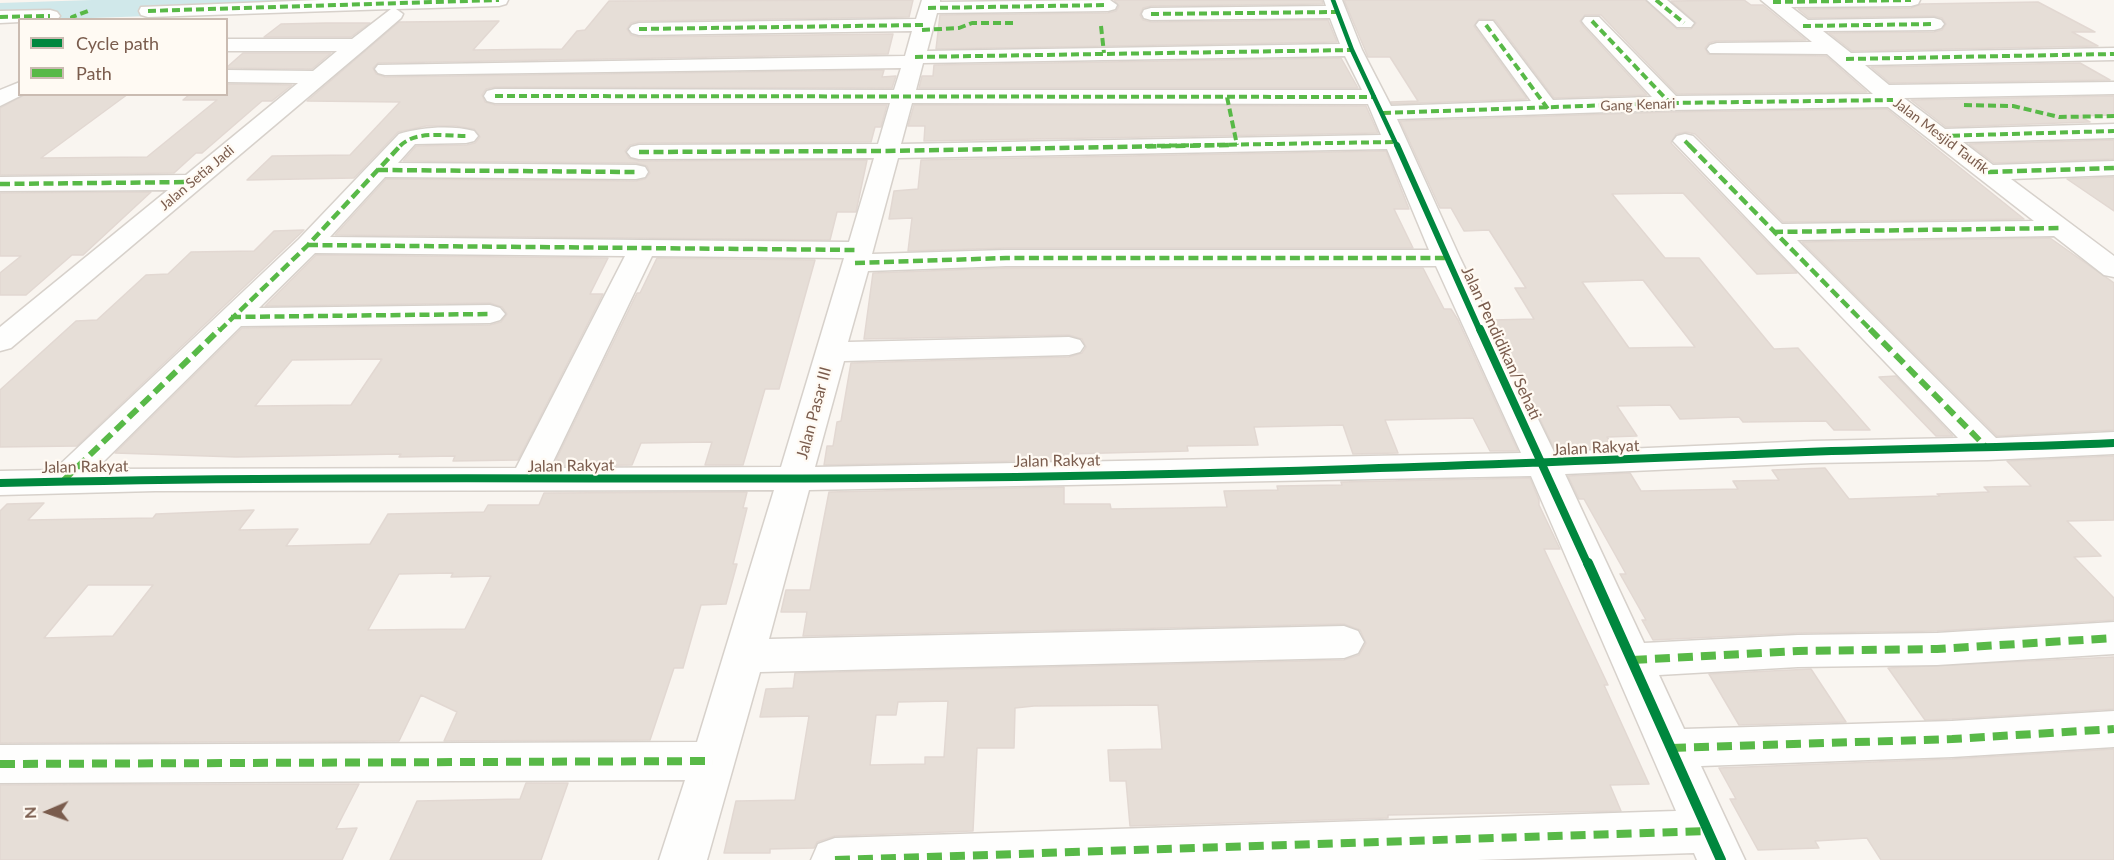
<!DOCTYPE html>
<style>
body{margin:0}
#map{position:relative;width:2114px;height:860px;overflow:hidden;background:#f9f5f0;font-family:Lato,sans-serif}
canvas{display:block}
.legend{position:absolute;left:18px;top:18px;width:210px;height:78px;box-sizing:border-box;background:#fffaf3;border:2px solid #cabbb1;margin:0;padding:8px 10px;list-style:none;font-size:18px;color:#7a5c4d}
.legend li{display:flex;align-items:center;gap:12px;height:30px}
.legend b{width:30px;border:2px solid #cabbb1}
.north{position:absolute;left:18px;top:782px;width:60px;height:60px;-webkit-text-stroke:4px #fffaf3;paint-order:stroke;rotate:268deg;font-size:16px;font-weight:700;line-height:24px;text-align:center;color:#7a5c4d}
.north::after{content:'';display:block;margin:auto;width:21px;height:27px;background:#7a5c4d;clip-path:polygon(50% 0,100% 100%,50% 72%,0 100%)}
</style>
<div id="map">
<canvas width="2114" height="860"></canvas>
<ul class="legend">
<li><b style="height:8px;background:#00873e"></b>Cycle path</li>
<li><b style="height:8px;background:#58b947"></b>Path</li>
</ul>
<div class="north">N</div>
</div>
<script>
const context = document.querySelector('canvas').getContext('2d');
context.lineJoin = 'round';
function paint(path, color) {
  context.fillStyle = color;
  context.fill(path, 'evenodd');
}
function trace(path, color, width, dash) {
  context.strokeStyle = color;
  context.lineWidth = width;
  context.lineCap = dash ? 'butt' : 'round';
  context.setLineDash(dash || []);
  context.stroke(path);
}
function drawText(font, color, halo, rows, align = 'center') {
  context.font = font + ' Lato,sans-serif';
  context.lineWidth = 4.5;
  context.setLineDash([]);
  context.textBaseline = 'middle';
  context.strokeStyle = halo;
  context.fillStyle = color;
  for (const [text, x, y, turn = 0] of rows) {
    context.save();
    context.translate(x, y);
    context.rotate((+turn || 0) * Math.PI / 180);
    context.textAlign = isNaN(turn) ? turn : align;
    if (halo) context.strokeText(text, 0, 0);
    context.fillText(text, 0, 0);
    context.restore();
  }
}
paint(new Path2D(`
 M92,0h287l-5,6 -10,3 -364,12v-18z`), '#d0e8ea');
const building = new Path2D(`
 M913,0l-4,17 -270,4 -8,2 -4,6 4,6 8,2 254,-3 -5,20 -510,9 -5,5 3,6 9,3 499,-7 -2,7 14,-1 -4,12 -397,-1 -9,2 -4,6 3,7 10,3h392l-6,22h-6l-4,15 -232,1 -9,2 -5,6 4,7 10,3 228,-1 -11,52h-19l-7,28 -495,-5 51,-56 250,2 9,-2 5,-6 -3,-7 -11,-3 -233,-2 13,-15 51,-1 8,-2 5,-6 -6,-8 -18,-3h-30l-28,6 -44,46 -107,2 25,-24 78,-1 50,-53 -93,-1 92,-79 100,-1 -26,29 89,-1 15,-18 8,-1 24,-29z
 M1114,0h208l1,4 -172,2 -8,2 -3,7 3,5 8,2 177,-2 9,22 -401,7 4,-34 168,-2 8,-2 3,-5z
 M1344,0h301l32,29h14l5,-6 -25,-22 73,-1 7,5h12l43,35 -90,1 -7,2 -4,5 3,6 118,2 41,36 -190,2 -76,-79h-16l-5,6 3,5 64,69 -93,3 -59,-78 -16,-1 -5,7 53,73 -135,5 -1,-2 27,-1 -28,-44h-22z
 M2038,2l57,30h-23l26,14 -246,5 -23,-18 105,-1 8,-2 4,-6 -4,-6 -8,-2 -125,2 -11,-9 113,-1 10,-4z
 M326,23h44l-19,14h-87l17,-13z
 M243,53h88l-19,16 -86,-1z
 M1341,58l17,30h-439l3,-12h11l1,-11z
 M2080,63l30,17 -220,3 -19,-16z
 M226,84l66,1 -20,16h-10l-60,52h-6l-22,20 -174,2v-67l26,-14h102l-87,64 106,-1 70,-57h-34l7,-6h36z
 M2114,96v19l-35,1 11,6 -144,5 -35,-27z
 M914,105l452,1 12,27 -454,8 1,-15h-17z
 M1887,109l137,110 -241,3 -88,-88 -9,-2 -10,2 -5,9 126,130 -40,1 -74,-81 -71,1 53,64h34l75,91 24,-1 72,82h-36l-8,-9 -83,1 -4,-5 -59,2 -10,-14 -53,1 20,30 -30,1 7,10 -59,3 -63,-130 42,-1 -19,-31h11l-37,-58 -25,1 -13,-23h-11l-40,-87 270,-9zM1643,280l52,67 -66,1 -47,-66z
 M2114,140v19l-120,4 -25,-19z
 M1386,151l23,58h-15l19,39h-407l-98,3 4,-33 -23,1 5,-28 24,-2 3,-29z
 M2114,177v34l-47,-32z
 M151,192l-68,63h-11l-46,40h-26v-22l21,-17h-21v-63z
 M304,230l-227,216 -77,1v-57l76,-69 21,-1 49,-45 22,-1 23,-22 63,-1 20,-20z
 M2050,238l64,45v147l-117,6 -195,-194z
 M316,255l292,3 -18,36h13l-85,166 -65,1 2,-5 -56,1 2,-3 -165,3 -121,-4 127,-125 248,-3 11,-3 6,-8 -5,-7 -12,-4 -225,3zM382,359l-31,46 -96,1 37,-46z
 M657,258l158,2 -36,129h-14l-22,76h-38l7,-23 -71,1 -9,22 -76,1 3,-6h-3l81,-167h3z
 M1006,268h417l21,41h7l7,11 60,131h-28l-17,-33 -88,2 13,33 -45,1 -10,-29 -89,2 4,18 -71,1 1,5 -124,3 -1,6 -239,5 3,-19h6l4,-24 4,-1 10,-58 218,-6 13,-4 4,-6 -4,-8 -13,-4 -205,4 9,-66z
 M1896,376l57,60h-17l-57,-59z
 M2114,456v64l-47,1 34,35 -27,1 40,41v22l-177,11 -139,2 -145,7 -11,-20h4l-26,-46h6l-42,-75h-5l-11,-23 62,-3 11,18 97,-2 -5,-8 46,-1 -7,-10 53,-2 24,31 91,-3 -3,-2 52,-2 -5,-5 47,-1 -24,-25z
 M1530,478l9,22v5l21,44h-16l64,136h-4l45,99 -39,1 11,26 -233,4v3l-258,8 -4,-45h-16l-2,-31 54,-1 -4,-44 -124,1 -19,2 -1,40h-37l-4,83 -138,5 -18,6 -3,6 -44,1v4h-46l12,-52 59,-1 14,-84 -49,1 6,-28 27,-1 2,-15 549,-13 15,-5 7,-12 -6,-13 -16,-6 -541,12 4,-24h-26l5,-22h24l19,-98 235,-5v17h46l1,5 70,-1 46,-1 -3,-16 54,-1 -1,-4 65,-1 -1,-3zM948,701l-4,56h-19v7l-55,1 6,-50h20l2,-13z
 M747,492l-4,16h4l-14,56h4l-11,40 -25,1 -18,63h-9l-24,72 -206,1 13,-29 -36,-17 -22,46 -399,2v-232l7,-7 37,-1 -16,17 125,-2 3,-4 98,-4 -15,20 59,-1 -12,17 84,-2 18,-30 96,-2 4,-7h51l5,-12zM453,573l-2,4 40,-1 -26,53 -97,1 31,-56zM88,585h65l-40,51 -69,2z
 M2114,657v52l-162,10 -27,1 -37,-52z
 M1811,669l35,53 -107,3 -30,-51z
 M2114,749v111h-233l-14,-22 -52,3 4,7 -61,2 -28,-51h6l-17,-31 233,-9z
 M526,783h42l-27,77h-151l27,-59 103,-2z
 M359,784l-23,45 21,-1 -15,32h-342v-75z`);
paint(building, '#e6ded7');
trace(building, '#e2d8d2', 1.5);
const minor = new Path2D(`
 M320,0h188l-2,4 -7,2 -103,3 7,5 -2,4 -36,31 -354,299 -11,3v-24l168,-137 -168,1v-14l186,-2 112,-92 -72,-1v-12l87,1 24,-20h-111v-12h126l39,-30 -243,8 -7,-2 -2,-4 2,-4z
 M922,0h18v2l170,-2 7,5 -2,4 -7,2 -171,2 -10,38 413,-7 -10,-26 -179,2 -7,-2 -2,-4 2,-4 7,-2 175,-2 -2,-6h18l20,50 29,56 140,-5 -55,-76 3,-4h14l60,79 99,-3 -67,-72 -3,-4 3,-4h14l77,79 197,-2 -46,-40 -117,-1 -3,-4 3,-4 7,-2 95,-1 -51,-42h159l-2,4 -7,2 -120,1 17,13 126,-2 7,2 3,4 -3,4 -7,2 -111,1 28,22 263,-5v12l-249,5 24,20 225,-3v12l-210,4 41,31 169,-5v14l-151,4 30,23 121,-4v14l-103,4 103,77v21l-10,-2 -50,-39 -257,4 199,198 118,-6v22l-126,6 -176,3 -247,11 79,169 154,-8 139,-2 177,-11v32l-177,11 -139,2 -139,8 25,54 268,-8 162,-10v36l-162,10 -251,9 44,94h-48l-3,-7 -217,7h-666l7,-16 17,-6 841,-27 -145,-335 -722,14 -40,149 575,-13 14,5 6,11 -6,11 -14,5 -584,14 -53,188h-48l26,-80 -685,3v-38l697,-3 77,-252 -619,1 -155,4v-24l54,-1 245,-231 100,-105c22,-7 53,-9 75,-3l4,5 -4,5 -8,2 -51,1 -17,19 238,2 9,2 3,5 -3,5 -9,2 -251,-2 -55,60 519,5 25,-84 -235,1 -8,-2 -4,-5 4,-5 8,-2 239,-1 12,-41h-395l-8,-2 -3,-5 3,-5 8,-2 399,1 7,-22 -516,7 -7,-2 -3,-4 3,-4 527,-9 7,-25 -273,4 -7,-2 -3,-4 3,-4 7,-2 277,-4zM1345,56l17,34h-446l7,-27zM912,103l456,1 13,31 -480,9zM1888,107l146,114 -252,3 -89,-88 -8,-2 -8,2 -4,5 285,297 -146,3 -258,11 -94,-194 -63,-139 273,-9zM1387,149l42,101h-423l-134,4 26,-96zM315,253l310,3 -109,212 -420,1 145,-143 249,-3 10,-3 5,-6 -5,-6 -10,-3 -231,3zM652,256l192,2 -63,209 -231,1zM1006,266h430l85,187 -706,14 29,-106 225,-6 11,-3 4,-6 -4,-6 -11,-3 -221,5 20,-71z
 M1647,0h20l27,23 -3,4h-14z
 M50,10l7,2 3,4 -3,4h-37v2l-20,1v-12z
 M20,82v12h4l-24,12v-16z`);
trace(minor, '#d7d1cb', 3);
paint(minor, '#fefefd');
trace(new Path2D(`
 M1656,0l28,23
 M1773,2l138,-2
 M928,8l180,-3
 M148,11l351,-11
 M1151,14l187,-2
 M0,17l50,-1
 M73,20l-1,-3 16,-6
 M1592,21l78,82
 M1486,25l62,84
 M1101,26l3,27
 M1803,26l131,-2
 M639,29l284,-4
 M922,30l37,-2 13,-5h41
 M915,57l437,-7
 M1846,59l268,-5
 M495,96l881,1
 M1227,97l10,48
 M1964,105l49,1 46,11 55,-1
 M1383,113l287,-10 223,-3
 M1940,136l174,-5
 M1685,141l5,5
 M400,146c16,-16 45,-10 66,-10
 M1145,146l249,-4`), '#58b947', 4, [8, 4]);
trace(new Path2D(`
 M1689,145l183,186
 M639,152l248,-1 343,-6
 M378,170l258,2
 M1988,172l126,-4
 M0,184l192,-2
 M1773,232l288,-4
 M308,245l550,5
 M855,263l151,-5h440
 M231,317l259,-3
 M219,331l89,-86 93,-100`), '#58b947', 4.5, [10, 4.5]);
trace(new Path2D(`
 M1870,329l118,120
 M64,480l156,-151`), '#58b947', 6, [12, 6]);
trace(new Path2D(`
 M1632,660l166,-9 139,-2 177,-11
 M1671,748l281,-9 162,-10
 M0,764l713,-3
 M835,860l872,-29`), '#58b947', 8, [15, 8]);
trace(new Path2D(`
 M1333,0l19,50 45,96`), '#00873e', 4.5);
trace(new Path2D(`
 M1397,145l83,186`), '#00873e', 6);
trace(new Path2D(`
 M1480,329l108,236
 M0,483c304,-8 609,-3 914,-5 297,-2 595,-14 892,-26 103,-4 205,-4 308,-9`), '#00873e', 8);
trace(new Path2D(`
 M1588,563l133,297`), '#00873e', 10);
drawText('14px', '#7a5c4d', '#fffaf3', [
 ["Gang Kenari",1638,105,-2],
 ["Jalan Mesjid Taufik",1941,136,37],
 ["Jalan Setia Jadi",197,178,-40]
]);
drawText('16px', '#7a5c4d', '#fffaf3', [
 ["Jalan Pendidikan/Sehati",1501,343,65],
 ["Jalan Pasar III",814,413,-75],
 ["Jalan Rakyat",1596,448,-3],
 ["Jalan Rakyat",1057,461,-1],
 ["Jalan Rakyat",571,466,-1],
 ["Jalan Rakyat",85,467,-1]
]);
</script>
